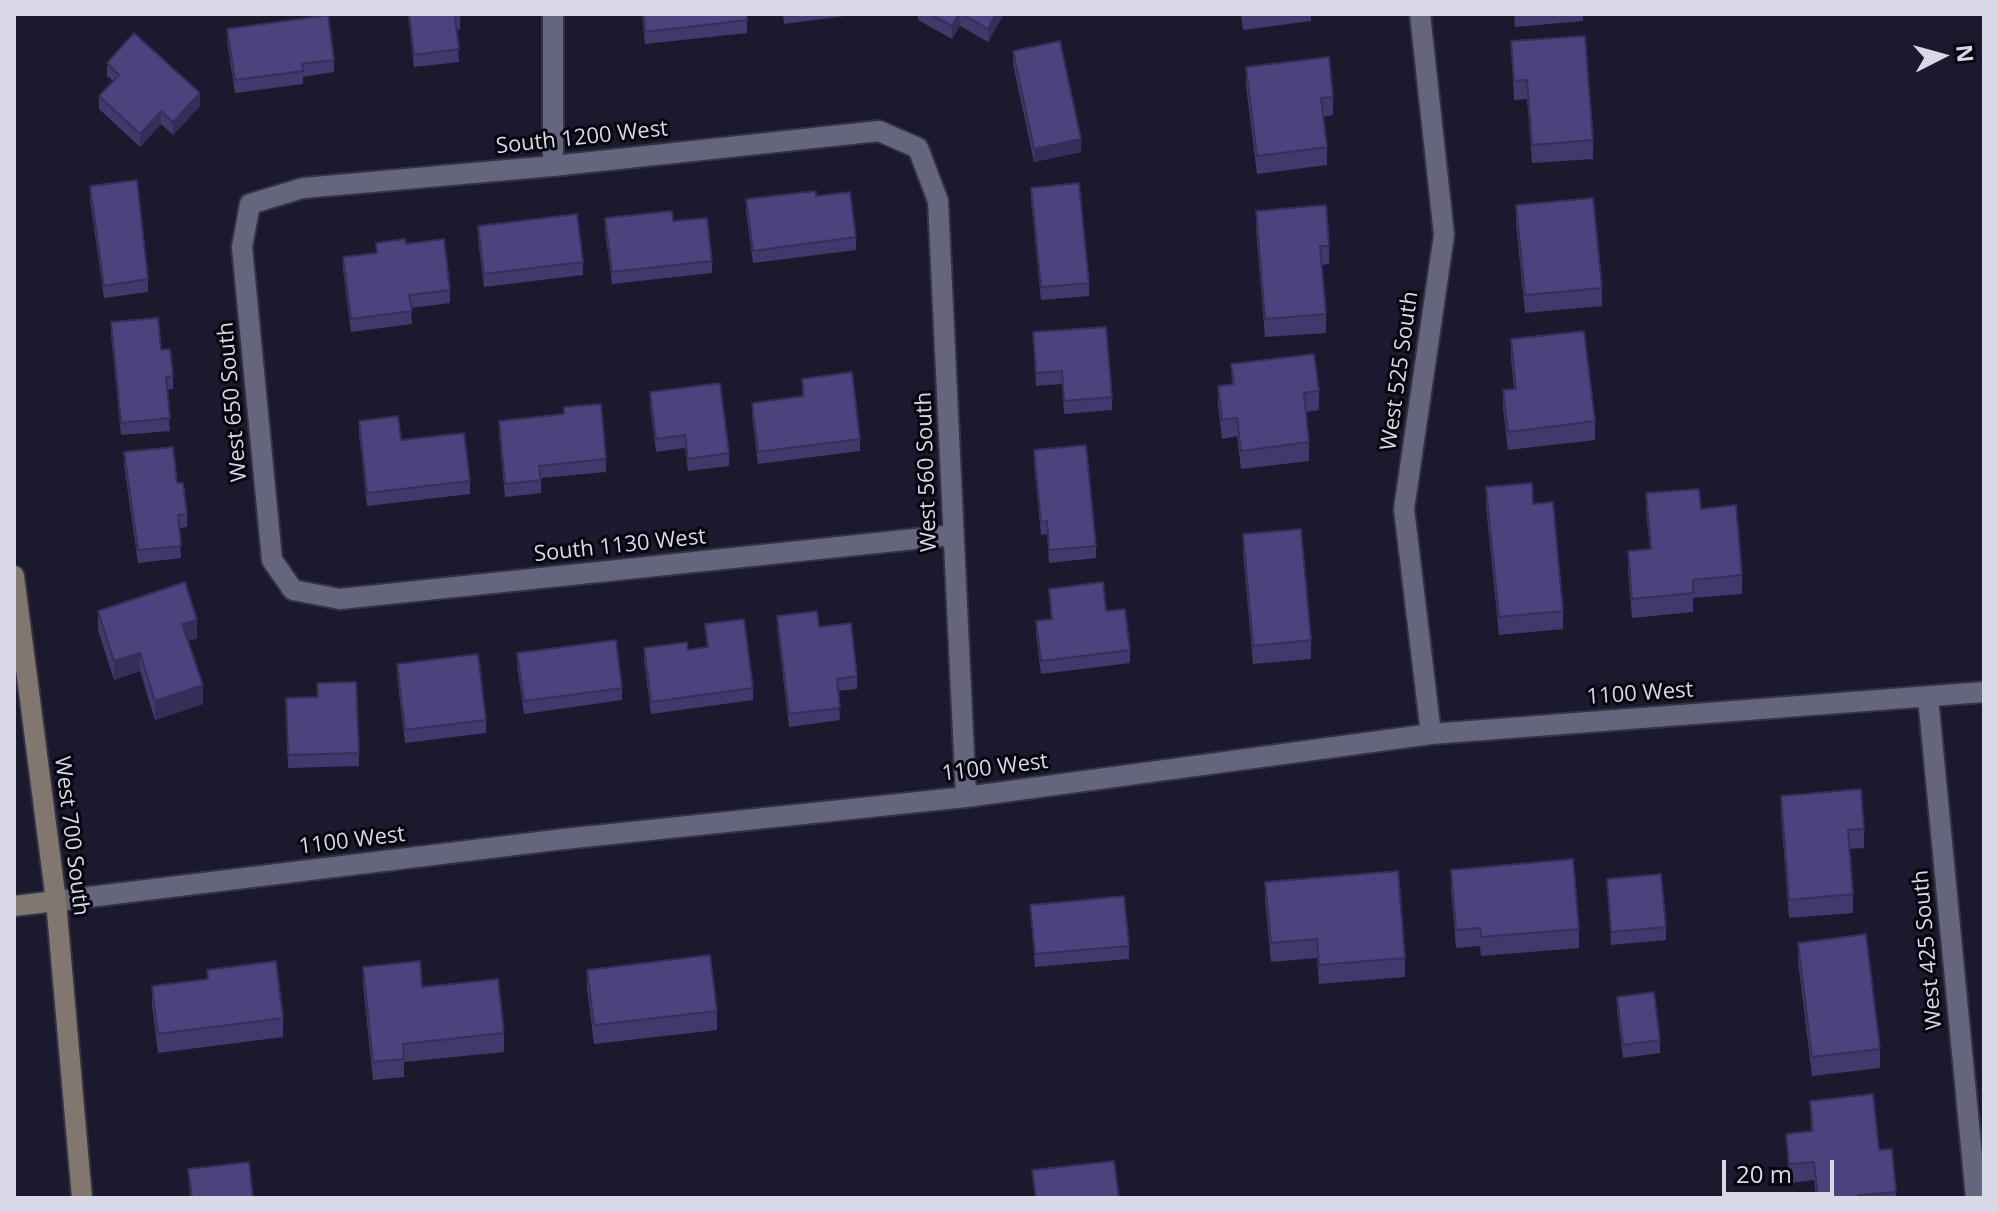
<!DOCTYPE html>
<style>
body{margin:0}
#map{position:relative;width:1998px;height:1212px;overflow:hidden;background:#1b192d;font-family:"Open Sans",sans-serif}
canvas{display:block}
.frame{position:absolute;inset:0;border:16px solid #d9d8e6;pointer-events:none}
.north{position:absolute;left:1902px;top:16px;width:80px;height:80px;-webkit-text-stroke:6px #06060e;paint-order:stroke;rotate:84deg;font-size:22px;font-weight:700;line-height:32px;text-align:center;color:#d9d8e6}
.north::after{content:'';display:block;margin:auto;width:28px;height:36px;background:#d9d8e6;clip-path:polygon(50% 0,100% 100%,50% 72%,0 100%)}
.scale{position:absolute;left:1722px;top:1160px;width:112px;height:36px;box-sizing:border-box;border:4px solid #d9d8e6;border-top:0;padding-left:10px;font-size:24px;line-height:28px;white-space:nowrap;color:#d9d8e6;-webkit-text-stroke:6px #06060e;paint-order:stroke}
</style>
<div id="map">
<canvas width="1998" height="1212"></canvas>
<div class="frame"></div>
<div class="north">N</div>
<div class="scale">20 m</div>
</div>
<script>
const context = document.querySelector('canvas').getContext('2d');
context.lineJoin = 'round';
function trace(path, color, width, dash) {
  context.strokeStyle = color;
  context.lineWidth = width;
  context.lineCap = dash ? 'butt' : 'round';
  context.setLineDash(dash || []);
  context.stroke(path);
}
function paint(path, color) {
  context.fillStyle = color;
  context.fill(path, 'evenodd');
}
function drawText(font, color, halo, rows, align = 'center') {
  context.font = font + ' "Open Sans",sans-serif';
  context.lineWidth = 6;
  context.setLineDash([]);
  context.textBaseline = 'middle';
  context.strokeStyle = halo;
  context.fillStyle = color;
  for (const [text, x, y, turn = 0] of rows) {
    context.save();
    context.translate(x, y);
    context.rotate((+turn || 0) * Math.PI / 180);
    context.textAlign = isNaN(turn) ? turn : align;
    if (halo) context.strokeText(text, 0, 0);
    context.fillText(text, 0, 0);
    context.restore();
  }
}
const street = new Path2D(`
 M553,14v152
 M1420,14l24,221 -40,274 27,225
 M953,535l-613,64 -47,-9 -21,-30 -30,-313 8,-43 53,-16 250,-22 326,-35 39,17 20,53 28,596
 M1928,697l48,501
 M56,901l508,-62 402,-42 465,-63 553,-42`);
const secondary = new Path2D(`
 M14,576l42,325 26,297
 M14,906l42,-5`);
trace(street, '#343343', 24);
trace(secondary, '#343343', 24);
trace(street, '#66657e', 20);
trace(secondary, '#81776e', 20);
paint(new Path2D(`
 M408,14h52v15l-3,1 2,32 -45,5z
 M642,14h105v19l-102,11z
 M783,14h62v2l-61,8z
 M918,14h86l-16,28 -28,-16 -8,13 -34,-19z
 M1241,14h70v7l-68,9z
 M1514,14h69v7l-68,6z
 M227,29l107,31v12l-31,5v7l-68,9 -8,-52z
 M1511,41l82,99v19l-61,4 -5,-64 -13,1z
 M1013,51l68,101 -47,10 -21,-98z
 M107,63l93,43 -27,29 -12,-11 -21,23 -41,-38v-13l14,-15 -6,-5z
 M1246,67l87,30v18l-10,2 4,30v18l-70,9 -11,-88z
 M90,186l58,93v13l-44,6 -14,-99z
 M1031,188l58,95v13l-48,4 -10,-100z
 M816,196l40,41v13l-103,13 -7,-51v-13z
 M1516,205l86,83v18l-77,7 -9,-89z
 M1256,211l73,35v18l-7,1 4,49v19l-61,4 -9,-108z
 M605,218l107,43v12l-100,11 -7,-53z
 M478,226l105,36v13l-99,12 -6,-48z
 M376,243l30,1 44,46v13l-39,5 1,16 -61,8 -8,-62v-13l33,-4z
 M111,322l50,28 12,26v13l-6,1 3,41 -49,4 -10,-100z
 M1033,332l79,65v13l-48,4 -2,-30 -26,2z
 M1511,339l84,82v19l-87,10 -5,-42v-18l11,-1 -3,-31z
 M1231,364l88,27v19l-13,2 3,30v19l-68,8 -4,-33 -15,3 -4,-34v-19l14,-2z
 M802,379l58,60v12l-102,13 -6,-48v-13l50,-7z
 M650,392l79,61v13l-41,5 -3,-23 -29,4 -6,-47z
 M564,407l42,52v13l-65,6v15l-36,4 -6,-63v-13l65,-6z
 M359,421l42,19 69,41v13l-103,12 -8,-72z
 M1034,450l62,96v12l-47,5 -2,-29 -6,1 -7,-72z
 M124,452l53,31 10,31v13l-8,1 2,30 -43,5 -14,-98z
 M1486,487l47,17 30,107v18l-64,6 -13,-129z
 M1646,493l55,16 41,66v19l-49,4v14l-61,6 -4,-48v-19l22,-2 -4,-37z
 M1243,534l68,106v19l-58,5 -10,-111z
 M1049,589l57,22 24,39v13l-89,11 -5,-40v-13l15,-2z
 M98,611l99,27 -9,3 15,63 -48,16 -15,-49 -26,9 -16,-50z
 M777,616l42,11 38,49v13l-19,2 2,29 -51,7 -12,-99z
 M705,624l48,64v12l-102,14 -7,-53v-13l44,2 19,-3z
 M517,653l105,35v12l-98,14 -7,-48z
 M397,664l89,56v13l-81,10 -8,-66z
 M317,683l42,70v13l-71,2 -2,-70 31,-1z
 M1781,796l83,33v19l-15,1 4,45v19l-64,5 -8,-103z
 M1451,870l128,59v19l-98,8 -1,-10 -24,2 -5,-59z
 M1607,879l59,48v13l-55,5z
 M1265,882l140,76v19l-86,7 -2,-26 -46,4 -6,-61z
 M1030,905l99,41v13l-94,8z
 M1798,943l82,106v19l-68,8 -14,-115z
 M363,967l59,20 82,46v19l-100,10v15l-31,3 -10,-95z
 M207,970l76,48v19l-125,16 -6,-48v-19l55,-7z
 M587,970l130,41v19l-123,14 -7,-56z
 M1617,997l43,43v13l-37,5 -6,-48z
 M1810,1101l69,49 17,42v6h-80l-2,-18 -25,3 -3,-49 25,-2z
 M188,1169l65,29h-63z`), '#403a6c');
paint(new Path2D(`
 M960,14v12l-8,13v-13z
 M996,14h8l-16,28v-13z
 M200,93v13l-27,29v-13z
 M161,111v13l-21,23v-13z
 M1081,139v13l-47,10v-13z
 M197,620v18l-15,5v-19z
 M140,653v18l-26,9v-19z
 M203,685v19l-48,16v-19z`), '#342f58');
const building = new Path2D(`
 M409,14h51v2l-5,1 4,32 -45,6z
 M644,14h103v6l-102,12z
 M930,14h29l-7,12z
 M962,14h34l-8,15z
 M328,15l6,45 -32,4 1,7 -68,9 -8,-51z
 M134,33l66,60 -27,29 -12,-11 -21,23 -41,-38 20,-21 -12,-12z
 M1585,36l8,104 -61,5 -5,-65 -13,1 -3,-40z
 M1060,41l21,98 -47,10 -21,-98z
 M1329,57l4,40 -12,1 6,49 -70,9 -11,-89z
 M137,180l11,99 -44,7 -14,-100z
 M1079,183l10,100 -48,4 -10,-99z
 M816,191v5l34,-4 6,45 -103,14 -7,-52z
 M1593,198l9,90 -77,7 -9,-90z
 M1326,205l3,41h-9l6,68 -61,5 -9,-108z
 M672,211l1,10 34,-3 5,43 -100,11 -7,-54z
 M577,214l6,48 -99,12 -6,-48z
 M405,239l1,5 38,-5 6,51 -41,5 3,16 -61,8 -8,-62 34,-4 -1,-10z
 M158,318l3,32 9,-1 3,27 -7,1 4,41 -49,5 -10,-101z
 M1106,327l6,70 -48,4 -2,-30 -26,2 -3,-41z
 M1584,331l11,90 -87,11 -5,-42 13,-1 -5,-50z
 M1314,354l5,37 -15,2 5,49 -68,9 -4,-33 -15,2 -4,-34 16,-2 -3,-20z
 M852,372l8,67 -102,13 -6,-49 52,-7 -2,-17z
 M720,383l9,70 -41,6 -3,-24 -29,4 -6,-47z
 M601,404l5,55 -67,7 2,14 -36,4 -6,-63 65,-7v-7z
 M398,416l3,24 63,-7 6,48 -103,12 -8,-72z
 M1086,445l10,101 -47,4 -2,-29 -6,1 -7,-72z
 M173,447l4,36h6l4,31 -9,1 3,31 -43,4 -14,-98z
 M1532,483l1,21 20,-2 10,109 -64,6 -13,-130z
 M1699,489l2,20 35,-4 6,70 -49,5v13l-61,6 -4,-48 23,-2 -5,-56z
 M1301,529l10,111 -58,6 -10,-112z
 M185,582l12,38 -15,4 21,61 -48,16 -15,-48 -26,8 -16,-50z
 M1103,582l3,29 19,-2 5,41 -89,11 -5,-40 16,-2 -3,-30z
 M817,611l2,16 32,-4 6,53 -20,3 3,29 -51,6 -12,-98z
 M744,619l9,69 -102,14 -7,-54 43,-6 1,8 20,-3 -3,-23z
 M616,640l6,48 -98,13 -7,-48z
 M478,654l8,66 -81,10 -8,-66z
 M356,682l3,71 -71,2 -2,-57 32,-1 -1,-14z
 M1861,789l3,40 -16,1 5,64 -64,6 -8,-104z
 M1573,859l6,70 -98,8 -1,-9 -24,2 -5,-60z
 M1398,871l7,87 -86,7 -2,-26 -46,4 -6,-61z
 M1661,874l5,53 -55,5 -4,-53z
 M1124,896l5,50 -94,8 -5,-49z
 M1866,934l14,115 -68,8 -14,-114z
 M710,955l7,56 -123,14 -7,-55z
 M276,961l7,57 -125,16 -6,-48 56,-7 -1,-9z
 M420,961l2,26 76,-8 6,54 -101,11 1,15 -31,3 -10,-95z
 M1654,992l6,48 -37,5 -6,-48z
 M1873,1094l6,56 13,-1 4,43 -38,3v3h-40l-4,-36 -25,2 -3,-30 27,-3 -3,-30z
 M1114,1161l5,37h-83l-4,-28z
 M249,1162l4,36h-61l-4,-29z`);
paint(building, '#4b437d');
trace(building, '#342f58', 2);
drawText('22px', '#d9d8e6', '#06060e', [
 ["South 1200 West",582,138,-6],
 ["West 525 South",1400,371,-82],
 ["West 650 South",233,402,-95],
 ["West 560 South",927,472,-92],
 ["South 1130 West",620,546,-6],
 ["1100 West",1640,694,-4],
 ["1100 West",995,768,-7],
 ["West 700 South",71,836,83],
 ["1100 West",352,841,-7],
 ["West 425 South",1928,950,-95]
]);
</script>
